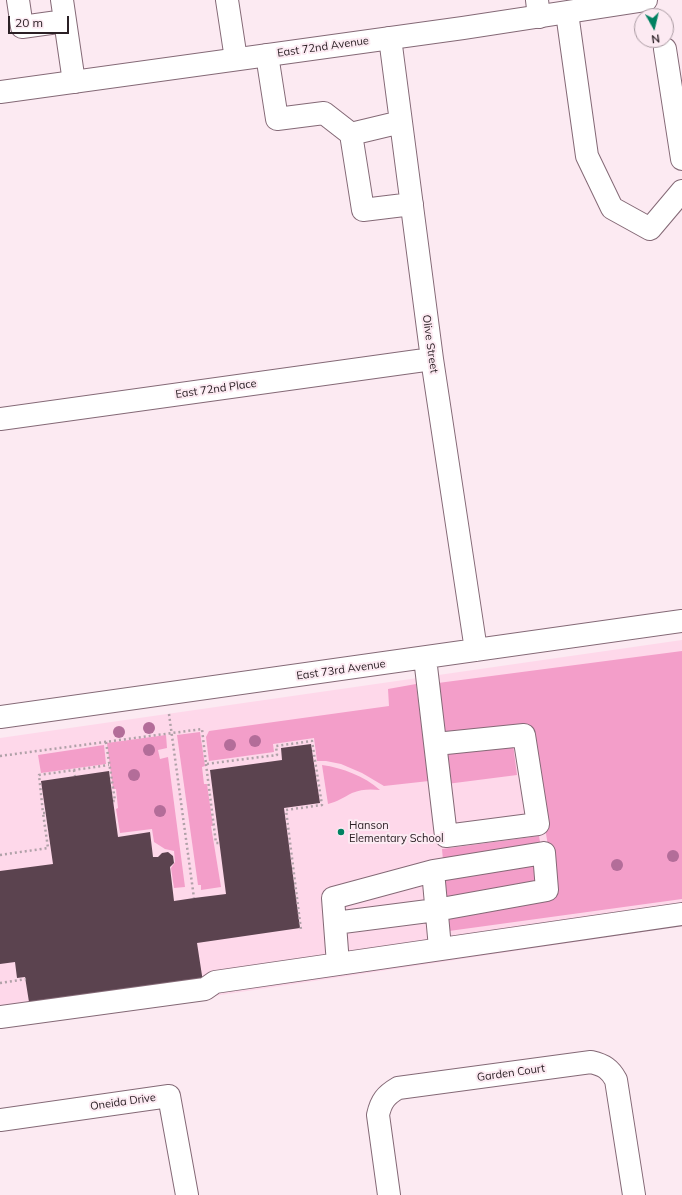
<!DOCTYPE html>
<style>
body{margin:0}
#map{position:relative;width:682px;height:1195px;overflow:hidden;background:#fceaf2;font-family:Mulish,sans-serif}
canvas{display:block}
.north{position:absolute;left:634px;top:8px;width:40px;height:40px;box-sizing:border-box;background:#fceaf2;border:1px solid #a899a0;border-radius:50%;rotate:172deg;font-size:11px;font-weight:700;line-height:16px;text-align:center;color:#2b2025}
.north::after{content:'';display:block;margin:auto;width:14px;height:18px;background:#008161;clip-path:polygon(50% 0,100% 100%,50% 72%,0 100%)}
.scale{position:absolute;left:8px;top:16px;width:61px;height:18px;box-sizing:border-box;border:2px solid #2b2025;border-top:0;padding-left:5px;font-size:12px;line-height:14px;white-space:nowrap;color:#2b2025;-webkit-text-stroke:3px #fceaf2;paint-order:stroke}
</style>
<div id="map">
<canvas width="682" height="1195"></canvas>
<div class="north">N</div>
<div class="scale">20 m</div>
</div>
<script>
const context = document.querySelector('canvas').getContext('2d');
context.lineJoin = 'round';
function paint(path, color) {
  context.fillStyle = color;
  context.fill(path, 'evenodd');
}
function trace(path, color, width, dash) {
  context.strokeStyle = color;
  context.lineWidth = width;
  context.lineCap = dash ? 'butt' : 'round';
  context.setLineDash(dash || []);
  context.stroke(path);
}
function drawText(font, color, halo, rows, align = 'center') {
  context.font = font + ' Mulish,sans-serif';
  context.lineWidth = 4;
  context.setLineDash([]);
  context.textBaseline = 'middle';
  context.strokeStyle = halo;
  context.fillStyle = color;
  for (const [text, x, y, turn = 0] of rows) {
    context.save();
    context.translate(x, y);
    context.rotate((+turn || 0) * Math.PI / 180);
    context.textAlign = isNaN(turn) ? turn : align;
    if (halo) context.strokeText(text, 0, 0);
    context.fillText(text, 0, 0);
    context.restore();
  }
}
paint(new Path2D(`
 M682,640v286l-682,102v-290z`), '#fed8ea');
paint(new Path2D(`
 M682,651v248l-233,32 -7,-82 97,-13 7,40 7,-1 -25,-147 -83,11 -7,-56z
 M416,684l13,97 -45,5 -22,-13 -21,-9 -15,-3h-9l-3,-23 -41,6 1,8 -65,9 -3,-24 3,-6 180,-25 -1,-17z
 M200,732l5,34 -3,1 2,17h3l6,42h-2l10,61 -20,3v-5h-3l-21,-150z
 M166,735l1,13 -9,2 2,9 8,-2 17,130 -11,1 -3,-20 4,-6 -1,-11 -9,-2 -11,-7 -2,-13 -32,4 -4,-24 2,-1 -2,-19h-3l-6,-46z
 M512,736l5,39 -78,10 -5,-39z
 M104,745l2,19 -65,9 -3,-18z
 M322,765c21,3 42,11 58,25 -9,-1 -19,-1 -28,3 -8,4 -15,9 -24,11z`), '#f39ec9');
paint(new Path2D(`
 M311,744l9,59 -36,5 16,120 -103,15 6,39 -174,20 -4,-25 -8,1 -2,-16 -15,2v-93l53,-7 -12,-83 68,-10 9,66 32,-5 3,25h5l4,-4 6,-1 5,4 1,7 -4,4 4,34 20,-3 32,-4 -16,-124 72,-10 -1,-12z`), '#5b434f');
const minor = new Path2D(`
 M18,0l4,27 43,-6
 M62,0l12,82
 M227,0l9,59
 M537,0l2,17
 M567,13l20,143 25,52 38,21 32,-38
 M390,38l42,321 44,291
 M665,49l17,110
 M267,55l10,64 47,-6 27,21
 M401,122l-50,12 12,76 49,-6
 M0,419l432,-60
 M425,658l21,178 92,-12 -14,-89 -88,9
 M0,717l682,-96
 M335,923l101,-13 111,-20 -3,-37 -111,18
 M338,964l-5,-66 100,-27 7,77
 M0,1017l205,-28 10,-7 467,-68
 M0,1120l169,-24 18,99
 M389,1195l-11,-80c3,-14 8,-20 20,-27l193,-26c13,3 19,7 25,18l18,115`);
const major = new Path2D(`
 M0,92l463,-64 183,-28`);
trace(minor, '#846976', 24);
trace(major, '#846976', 24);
trace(new Path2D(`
 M169,714l25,184
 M106,742l9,59h-2
 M0,756l202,-27 4,35 71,-9 -1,-9 36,-5 10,64 -36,5 15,120h-2
 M206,764l10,79h3
 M74,770l1,6
 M45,813h-2l-4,-38 70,-10
 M0,855l48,-7 -5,-35
 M0,983l26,-4`), '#b0a1a8', 2.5, [2, 3]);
trace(minor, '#fff', 22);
trace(major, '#fff', 22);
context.fillStyle = '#b36d99';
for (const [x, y] of [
 [149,728],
 [119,732],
 [255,741],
 [230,745],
 [149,750],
 [134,775],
 [160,811],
 [673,856],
 [617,865]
]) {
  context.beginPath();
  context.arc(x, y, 6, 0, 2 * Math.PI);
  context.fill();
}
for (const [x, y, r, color] of [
 [341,832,4,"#008161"]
]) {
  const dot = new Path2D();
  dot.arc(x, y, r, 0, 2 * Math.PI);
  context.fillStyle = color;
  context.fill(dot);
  trace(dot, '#fceaf2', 1.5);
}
drawText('11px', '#2b2025', '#fceaf2', [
 ["East 72nd Avenue",323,47,-8],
 ["Olive Street",430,344,82],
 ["East 72nd Place",216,389,-8],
 ["East 73rd Avenue",341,670,-8],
 ["Garden Court",511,1073,-8],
 ["Oneida Drive",123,1102,-8]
]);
drawText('11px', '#2b2025', '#fceaf2', [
 ["Hanson",349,826],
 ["Elementary School",349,839]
], 'left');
</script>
